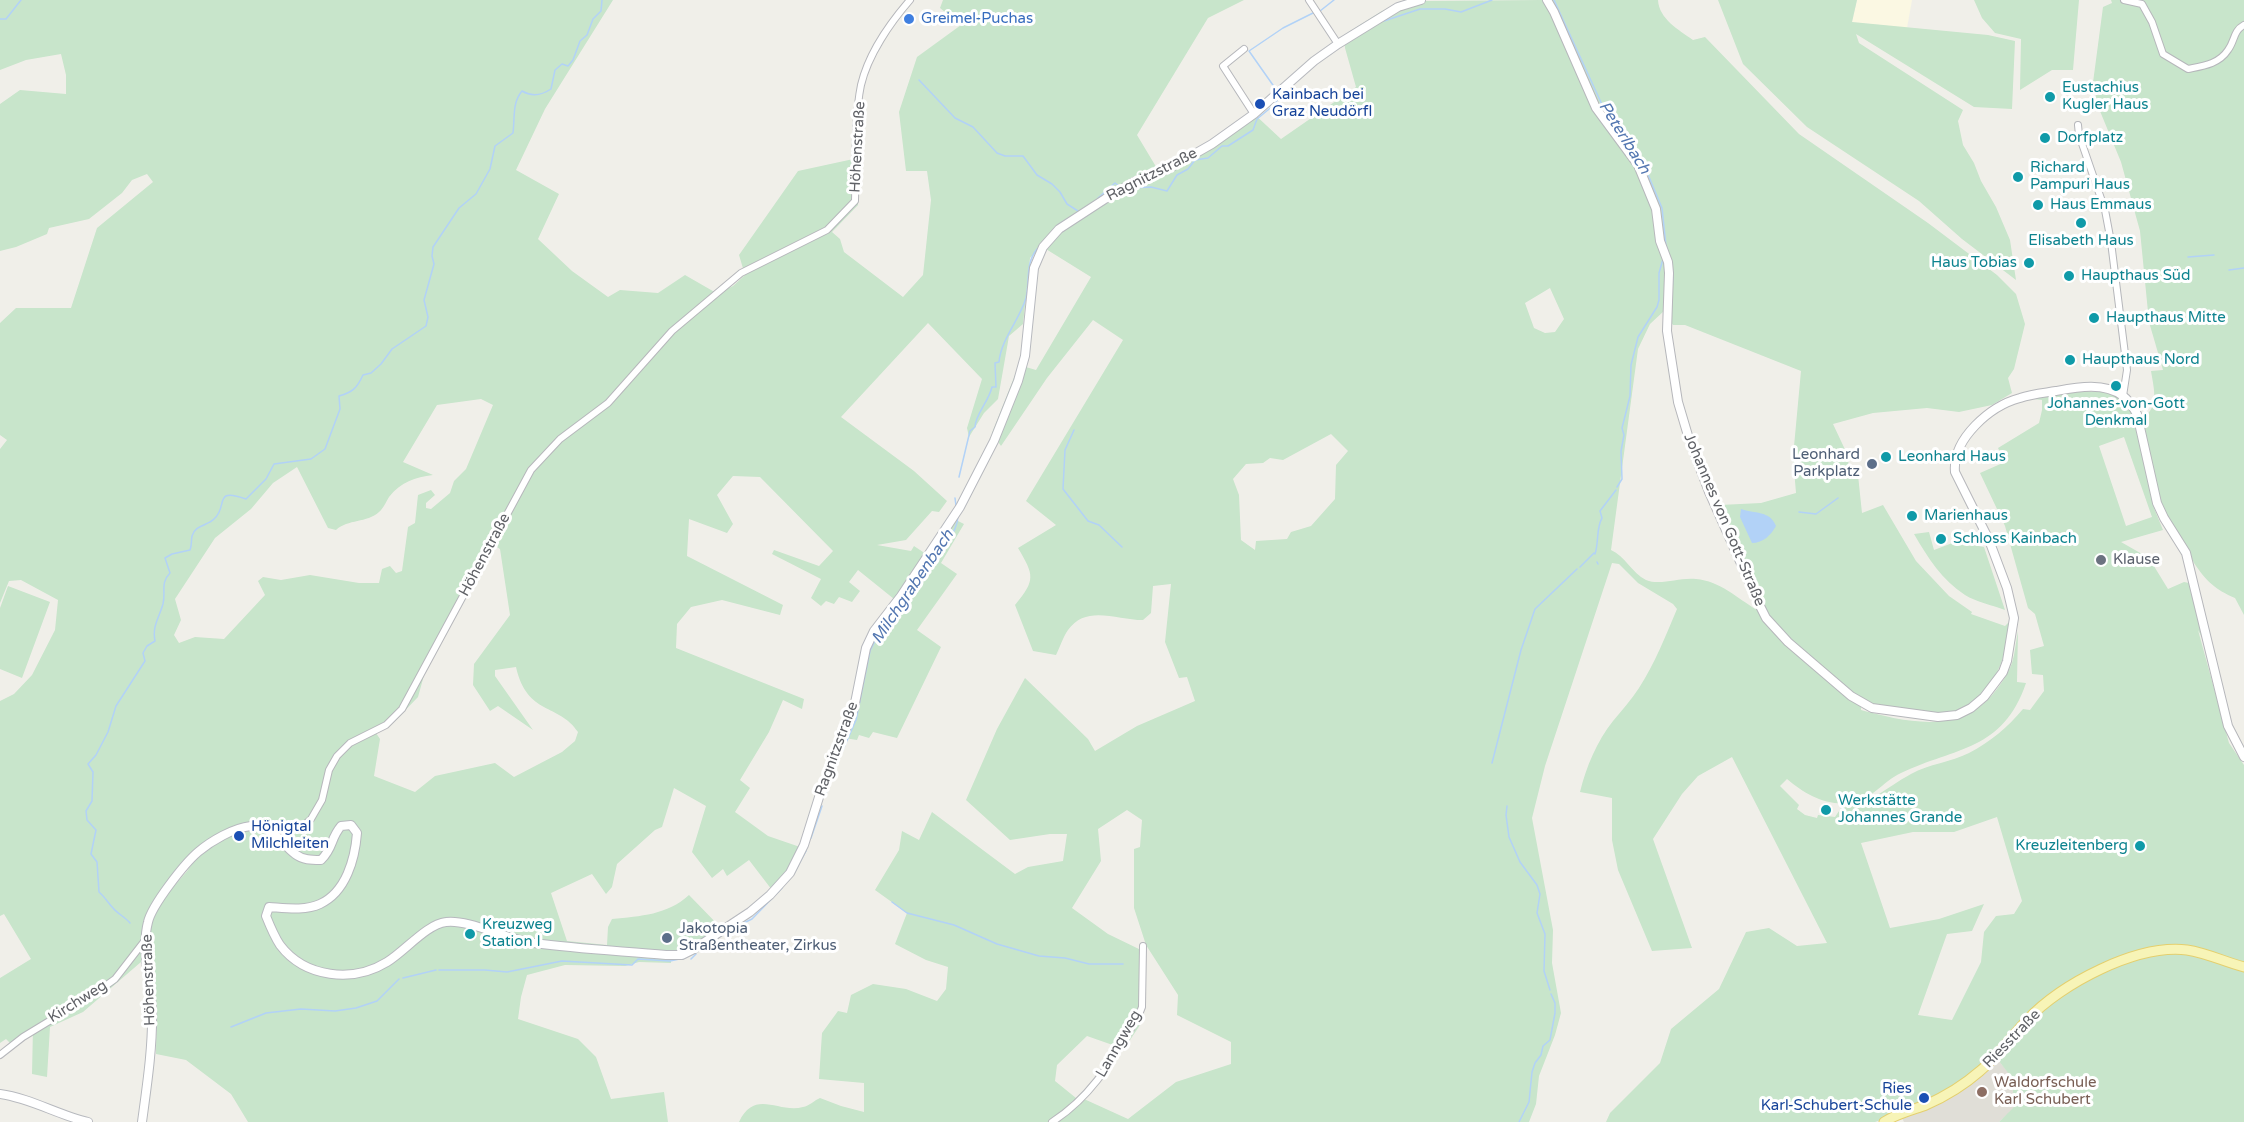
<!DOCTYPE html>
<meta charset="utf-8">
<style>
body{margin:0}
canvas{display:block;background:#f0efe9}
</style>
<canvas width="2244" height="1122"></canvas>
<script>
const context = document.querySelector('canvas').getContext('2d');
context.lineJoin = 'round';
function paint(path, color) {
  context.fillStyle = color;
  context.fill(path, 'evenodd');
}
function trace(path, color, width, dash) {
  context.strokeStyle = color;
  context.lineWidth = width;
  context.lineCap = dash ? 'butt' : 'round';
  context.setLineDash(dash || []);
  context.stroke(path);
}
function drawText(font, color, halo, rows, align = 'center') {
  context.font = font + ' "Varela Round",sans-serif';
  context.lineWidth = 6;
  context.setLineDash([]);
  context.textBaseline = 'middle';
  context.strokeStyle = halo;
  context.fillStyle = color;
  for (const [text, x, y, turn = 0] of rows) {
    context.save();
    context.translate(x, y);
    context.rotate((+turn || 0) * Math.PI / 180);
    context.textAlign = isNaN(turn) ? turn : align;
    if (halo) context.strokeText(text, 0, 0);
    context.fillText(text, 0, 0);
    context.restore();
  }
}
paint(new Path2D(`
 M1857,0h55l-5,28 -55,-6z`), '#fbf8e3');
paint(new Path2D(`
 M1999,1061l13,16 2,31 -15,14h-95l-4,-8 91,-52z`), '#e0ded7');
paint(new Path2D(`
 M0,0h613l-68,109 -29,61 43,24 -21,45 34,32 36,26 12,-7 38,3 27,-18 33,19 15,-8 12,-11 -6,-20 59,-84 60,-13v47l-26,27 8,7 4,13 59,45 20,-22 8,-75 -4,-29h-21l-7,-59 18,-55 44,-32 -21,-17 3,-8h301l-36,18 -71,117 21,35 58,-31 36,-27 29,27 75,-52 -11,-39 -1,-13 38,-24 43,-10 117,-1 12,10 -6,-10h110c1,19 21,30 35,40l12,-3 94,97 129,89 69,52 19,19 9,30 -11,45 -6,9 4,15 -20,12 -33,7 -32,-4 -54,5 -40,11 16,34 -2,15 11,2 4,38 21,-8 33,56 33,35 23,16 -1,2 34,12 3,-3 2,2c-4,34 -19,78 -57,88 -5,2 -13,0 -18,0 -26,-2 -49,-6 -74,-11v8c45,12 98,25 132,-16 8,-10 15,-20 19,-31 3,-10 4,-22 6,-32l-1,51 9,1c-23,68 -70,64 -125,90 -19,9 -29,27 -51,30 -25,3 -45,-9 -63,-24l-7,7 19,19 -2,4 8,6 12,3 1,-3 17,2 6,-9c31,-4 44,-20 70,-34 18,-10 40,-12 58,-21 21,-11 39,-26 54,-44l7,1 14,-19 -1,-16 -11,-1 -2,-24 14,-4 -9,-32 -7,-6 -23,-82 -25,-53 25,-11 -7,-14 41,-25 3,-13v-10l-8,-1v-2l44,-6 26,1 16,6 6,5 9,15 19,90 9,22 -42,12 28,16 19,31 16,-7 10,2 15,67 -11,-21 31,113 15,22v357h-245l15,-15 -2,-29 -13,-17 23,-34 -56,55 -66,32 -25,8h-269l4,-9 50,-50 11,-34 48,-40 27,-57 23,-4 28,18 30,-3 -95,-186 -34,19 -16,18 -29,45 39,109 -40,3 -34,-81 -6,-30v-42l-32,-6c6,-25 17,-51 33,-71 9,-11 18,-21 26,-33 16,-25 26,-51 38,-79l-4,-5 -35,-21 -19,-19 -7,-1 -67,203 -13,52 21,112 -1,33 9,50 -6,22 -16,41 -3,28 -7,18h-790c16,-34 40,-8 64,-15 6,-1 12,-7 17,-9l21,8 23,6v-29l-45,-4 3,-46 16,-22 9,2 4,-18 22,-11 33,5 31,12 9,-12 2,-22 -22,-7 -31,-16 12,-31 -32,-23 24,-40 3,-19 17,9 13,-28 83,62 13,-7 35,-6 4,-27h-17l-40,6 -44,-40 31,-71 28,-51 63,61 7,12 42,-25 58,-25 -8,-24 -8,1 -14,-36 6,-58 -18,2 -2,27 -8,7c-26,0 -57,-16 -75,10 -5,7 -8,17 -12,25l-23,-4 -18,-46c21,-25 19,-30 3,-57l38,-23 -30,-24 97,-161 -30,-20 -46,58 -46,68 -9,-13 27,-68 17,5 55,-93 -50,-31 -11,12 -7,66 -14,12 -11,63 -14,14 -15,24 -2,-9 15,-49 -54,-56 -87,94 73,54 33,30 -8,11 -7,-1 -26,29 -29,5 34,6 3,-5 15,10 27,-36 8,4 -23,39 16,11 -40,56 24,17 -44,91 -24,-6 -4,6 -10,-3 -2,5 -19,-3 18,-52 4,-23 34,-63 -36,-29 -9,12 11,9 -8,11 -13,-5 -5,7 -8,-3 -5,5 -10,-8 10,-19 -49,-25 2,-4 45,16 14,-15 -73,-74 -27,-1 -16,19 16,29 -6,9 -38,-14 -2,37 96,49 -3,10 -58,-15 -31,7 -14,17 -1,24 128,51 -2,10 -19,-9 -14,32 -29,48 10,8 -15,24 33,24 32,11 -12,23 -16,20 -23,-30 -22,16 -4,-7 -11,9 -20,-26 14,-46 -32,-18 -12,39 -7,3 -38,34 -5,23 -6,7 -14,-20 -41,19 16,48 40,4 1,-18 4,-8c29,-3 55,-4 77,-24l36,37 -43,23h-51l40,4v4l-32,-1 -14,4 -60,-1 -38,10 -6,22 -3,22 60,20 18,18 15,42 53,-7 4,30h-420l-17,-28 -45,-34 -30,-6c0,-14 1,-28 0,-42 -2,-29 -13,-73 0,-101 8,-18 26,-31 36,-47l-37,35 -12,34 -2,29 -58,50 -33,15 -3,50 -15,-3 1,-47 -23,16 -4,-4 -6,4v-65l31,-19 -27,-45 -4,2v-215l14,-7 18,-19 23,-45 3,-30 -37,-20 -12,1 -9,22v-154l7,-9 -7,-5v-112l16,-15h55l26,-80 56,-46 -6,-8 -15,6 -10,13 -33,26 -40,9 -2,6 -31,13 -16,4v-147l20,-14 46,4v-19l-5,-21 -35,6 -26,10zM1672,263v35l-5,18 6,9h12l116,46 -8,86 3,36 -35,10 -41,2 44,105h-7c-20,-12 -37,-29 -61,-31 -17,-2 -35,7 -50,1 -14,-7 -21,-24 -35,-30l27,-201 12,-25 14,-13 3,-30 -2,-16zM1550,288l14,31 -9,13 -10,1 -11,-5 -9,-25zM481,399l12,6 -27,64 -12,12 -4,12 -19,16 -5,-1v-5l9,-8 -4,-5 -13,5 -3,28 -7,4 -6,44 -6,2 -6,-7 -8,3 -3,14h-20l-49,-8 -29,5 -18,-3 -5,4 7,14 -41,44 -29,-2 -16,6 -5,-8 7,-15 -6,-21 40,-61 36,-29 22,-26 24,-16 31,61 8,2c12,-11 31,-7 43,-18 4,-3 7,-10 10,-15 12,-15 26,-20 44,-22l-30,-13 34,-57zM1331,434l17,17 -12,14 -1,34 -24,27 -20,6 -4,7 -31,2 -1,9 -14,-10 -2,-45 -6,-16 13,-15 17,-1 7,-5 13,2zM2124,437l28,80 -26,9 -27,-80zM489,542l11,7 10,66 -36,49 -1,21 17,26 8,-5 35,24 -38,-54v-6l21,-3c11,49 43,36 62,65l-3,9 -13,11 -48,25 -19,-14 -60,13 -20,16 -41,-16 6,-37 -4,-6 19,-12 23,-24 13,-47zM1127,810l15,10 -2,27 -6,2v59l12,37 32,50 -1,20 54,27v22l-55,18 -48,37 -44,-20 -8,-1 -21,-17 2,-16 30,-29 37,13 16,-24 1,-75 -33,-16 -36,-26 29,-47 -3,-32zM1997,817l25,84 -8,13 -18,2 -12,16 -3,30 -29,58 -34,-5 29,-81 25,-3 12,-27 -45,15 -49,9 -29,-85 52,-11h41z
 M1718,0h139l-5,22 136,13 27,6 -3,68 -38,-2 -118,-73 3,9 104,67 -5,11 5,24 11,18 7,18 15,26 14,33 6,40 -54,-41 -43,-38 -112,-74 -64,-63z
 M1974,0h105l-6,70h-21l-32,20 1,-51 -26,-6 -13,-15z
 M2111,0h133v615l-9,-17c-19,-8 -29,-17 -41,-35 -3,-5 -4,-12 -7,-17 -9,-15 -21,-26 -27,-42 -11,-28 -9,-58 -19,-85 19,-11 13,-29 10,-48l12,-1 -14,-48 -9,-91 -19,-69 -26,-63 2,-8 -5,-1 11,-83 9,-4z
 M1929,532l5,18 21,-8 29,5 21,63c-13,-5 -29,-8 -40,-15 -23,-15 -37,-37 -51,-61z
 M8,586l42,16 -28,76 -22,-9v-61z`), '#c8e5cb');
paint(new Path2D(`
 M1741,509c13,5 29,1 35,17 -5,9 -13,17 -24,17l-12,-26z`), '#b2d2f7');
trace(new Path2D(`
 M1554,0l50,109 40,56 18,43 4,38
 M1320,11l14,-11
 M0,19h6l15,-19
 M1384,21l36,-12h25l16,3 31,-12
 M919,80l36,38 18,9 24,26 8,3h18l14,19 15,9 8,8 7,12 11,7
 M1275,88l-26,-37 34,-23 30,-15
 M1131,188l20,-1 16,4 10,-16 11,-6 7,-9 13,-2 14,-12h6l25,-16 4,-11 17,-14 5,-8
 M1098,198l17,-15 4,3
 M1058,225l9,-6
 M1666,245l3,10
 M2188,257l26,-2
 M2229,270l15,-2
 M1672,291l1,-19
 M1074,430l-9,20 -2,39 25,32 11,4 23,22
 M959,477l11,-46 5,-4c0,-12 14,-26 17,-40h4l-1,-24 4,-1c2,-23 21,-43 27,-64 4,-18 -1,-34 11,-49
 M1617,487l5,-8 -1,-28 3,-16 -2,-7 8,-32 1,-31 7,-28 19,-30 2,-7v-27l4,-14
 M955,498l1,8
 M1799,512l17,2 22,-16
 M1595,554c4,-12 1,-26 7,-36l-2,-7 16,-21
 M1597,562l1,2
 M925,566c13,-13 32,-30 33,-50
 M1580,567l14,-14
 M838,761l18,-41 14,-69 8,-16 38,-55
 M1492,763l29,-113 14,-41 42,-40
 M825,796l9,-26
 M1507,806l-1,9 3,22 11,25 17,23 3,9 -3,19 8,21 -1,37 6,19
 M811,838l11,-32
 M794,873l12,-22
 M892,902l15,11 47,12 43,19 42,12 26,2 24,6h34
 M130,923c-5,-6 -12,-9 -17,-15 -5,-5 -8,-11 -14,-16l-2,-30 -6,-8 5,-24 -9,-10 -1,-9 6,-10 1,-29 -5,-8 8,-9 12,-23 8,-26 29,-45 -2,-8 4,-7 8,-5c-3,-15 4,-23 8,-37 3,-12 -3,-21 7,-31l-5,-15 7,-4 18,-4c2,-5 1,-9 2,-14 3,-11 15,-10 22,-17 15,-13 -2,-32 32,-20l20,-20 8,-15 37,-5 14,-10 15,-40 -1,-13c14,-4 18,-8 24,-21l8,-2 10,-9 11,-15 34,-23 2,-9 -4,-17 10,-36 -2,-8 1,-9 26,-39 17,-14 14,-25 5,-23 18,-13c2,-16 -1,-30 9,-42 10,6 20,4 29,-2l4,-19 7,-6 6,2 5,-6 7,-19 7,-6 6,-16 8,-8 1,-11
 M733,928l19,-9 30,-31
 M691,959l5,-5
 M439,970h46l22,2 55,-11 70,4 6,-6 32,2 14,-3
 M403,978l33,-8
 M231,1027l35,-14 35,-4 34,2 21,-3 21,-7 22,-22
 M1519,1122l10,-20 3,-30 3,-9 6,-8 2,-9 7,-6 5,-27v-10l-4,-9`), '#b2d2f7', 1.5);
const minor = new Path2D(`
 M1309,0l29,44
 M2124,0l18,4 10,18 11,32 25,15c15,-3 31,-5 40,-19 7,-9 5,-19 16,-25
 M1244,49l-21,17 31,48
 M2078,125l1,10 26,75 6,32 16,128 -4,26
 M265,828h36l10,-9 11,-19 7,-30 8,-14 13,-13 36,-18 16,-16 129,-239 29,-31 48,-36 64,-72 69,-58 86,-43 28,-29c1,-35 -1,-82 6,-116 7,-30 29,-62 49,-85
 M0,1055l23,-18 74,-45 18,-13 31,-40
 M1052,1122c42,-27 61,-64 86,-105l4,-10 1,-61`);
const tertiary = new Path2D(`
 M1547,0l7,12 42,96 42,57 18,44 4,32 8,21 1,11 -2,58 11,71 11,37 20,53 50,112 7,14 22,24 63,54 21,12 66,9 19,-2 14,-7 13,-11 19,-25 4,-11 7,-43 -7,-30 -18,-48 -34,-68c-3,-33 35,-66 65,-74 12,-4 24,-5 36,-7 22,-4 48,-9 67,5 6,4 10,11 14,18l20,89 7,15 22,35 42,173 16,31`);
const secondary = new Path2D(`
 M0,1094c30,4 58,21 88,28
 M142,1122c5,-37 11,-76 10,-113 -2,-28 -11,-60 -4,-87 4,-17 36,-58 50,-70 13,-11 35,-24 53,-26 22,-2 30,18 44,28 8,6 16,6 26,6 13,-13 9,-21 20,-34l10,-1 6,8c-2,26 -11,59 -37,71 -15,7 -35,4 -51,3l-3,9c4,10 8,20 14,29 25,33 73,38 107,17 18,-11 40,-38 59,-40 23,-3 62,18 88,21 44,6 88,8 132,12h16l12,-6 56,-37 20,-17 20,-22 14,-28 16,-51 34,-86 12,-60 8,-17 27,-35 59,-89 34,-66 24,-60 7,-25 9,-88 9,-21 16,-18 46,-30 29,-17 36,-14 42,-24 42,-30 60,-53 24,-17 60,-37 23,-7`);
const primary = new Path2D(`
 M1884,1122c12,-8 28,-12 42,-17 20,-9 38,-20 54,-34 18,-15 31,-34 47,-51 34,-36 109,-76 160,-70 20,3 38,12 57,17`);
trace(minor, '#b6b7bb', 8);
trace(tertiary, '#b6b7bb', 10);
trace(secondary, '#b7b9be', 10);
trace(primary, '#e4cf6e', 11);
trace(minor, '#fff', 6);
trace(tertiary, '#fff', 8);
trace(secondary, '#fff', 8);
trace(primary, '#f7f4b7', 9);
for (const [x, y, r, color] of [
 [909,19,6,"#3f7fe0"],
 [2050,97,6,"#0f9aa8"],
 [1260,104,6,"#1a4fb4"],
 [2045,138,6,"#0f9aa8"],
 [2018,177,6,"#0f9aa8"],
 [2038,205,6,"#0f9aa8"],
 [2081,223,6,"#0f9aa8"],
 [2029,263,6,"#0f9aa8"],
 [2069,276,6,"#0f9aa8"],
 [2094,318,6,"#0f9aa8"],
 [2070,360,6,"#0f9aa8"],
 [2116,386,6,"#0f9aa8"],
 [1886,457,6,"#0f9aa8"],
 [1872,464,6,"#5c6f8a"],
 [1912,516,6,"#0f9aa8"],
 [1941,539,6,"#0f9aa8"],
 [2101,560,6,"#6b7280"],
 [1826,810,6,"#0f9aa8"],
 [239,836,6,"#1a4fb4"],
 [2140,846,6,"#0f9aa8"],
 [470,934,6,"#0f9aa8"],
 [667,938,6,"#5c6f8a"],
 [1982,1092,6,"#8d6e63"],
 [1924,1098,6,"#1a4fb4"]
]) {
  const dot = new Path2D();
  dot.arc(x, y, r, 0, 2 * Math.PI);
  context.fillStyle = color;
  context.fill(dot);
  trace(dot, '#fff', 2);
}
drawText('15px', '#366cbe', '#fff', [
 ["Greimel-Puchas",921,19]
], 'left');
drawText('15px', '#0d838f', '#fff', [
 ["Eustachius",2062,88],
 ["Kugler Haus",2062,105],
 ["Dorfplatz",2057,138],
 ["Richard",2030,168],
 ["Pampuri Haus",2030,185],
 ["Haus Emmaus",2050,205],
 ["Elisabeth Haus",2081,241,"center"],
 ["Haus Tobias",2017,263,"right"],
 ["Haupthaus Süd",2081,276],
 ["Haupthaus Mitte",2106,318],
 ["Haupthaus Nord",2082,360],
 ["Johannes-von-Gott",2116,404,"center"],
 ["Denkmal",2116,421,"center"],
 ["Leonhard Haus",1898,457],
 ["Marienhaus",1924,516],
 ["Schloss Kainbach",1953,539],
 ["Werkstätte",1838,801],
 ["Johannes Grande",1838,818],
 ["Kreuzleitenberg",2128,846,"right"],
 ["Kreuzweg",482,925],
 ["Station I",482,942]
], 'left');
drawText('15px', '#164399', '#fff', [
 ["Kainbach bei",1272,95],
 ["Graz Neudörfl",1272,112],
 ["Hönigtal",251,827],
 ["Milchleiten",251,844],
 ["Ries",1912,1089,"right"],
 ["Karl-Schubert-Schule",1912,1106,"right"]
], 'left');
drawText('15px', '#606267', '#fff', [
 ["Höhenstraße",858,147,-87],
 ["Ragnitzstraße",1152,175,-27],
 ["Johannes von Gott-Straße",1724,520,67],
 ["Höhenstraße",485,555,-62],
 ["Ragnitzstraße",837,749,-70],
 ["Höhenstraße",149,980,-92],
 ["Kirchweg",78,1002,-32],
 ["Riesstraße",2012,1039,-46],
 ["Lanngweg",1119,1044,-60]
]);
drawText('15px', '#4e5e75', '#fff', [
 ["Leonhard",1860,455],
 ["Parkplatz",1860,472],
 ["Jakotopia",679,929,"left"],
 ["Straßentheater, Zirkus",679,946,"left"]
], 'right');
drawText('15px', '#5b616d', '#fff', [
 ["Klause",2113,560]
], 'left');
drawText('15px', '#785e54', '#fff', [
 ["Waldorfschule",1994,1083],
 ["Karl Schubert",1994,1100]
], 'left');
drawText('italic 16px', '#5377b1', '#fff', [
 ["Peterlbach",1624,138,58],
 ["Milchgrabenbach",913,587,-56]
]);
</script>
